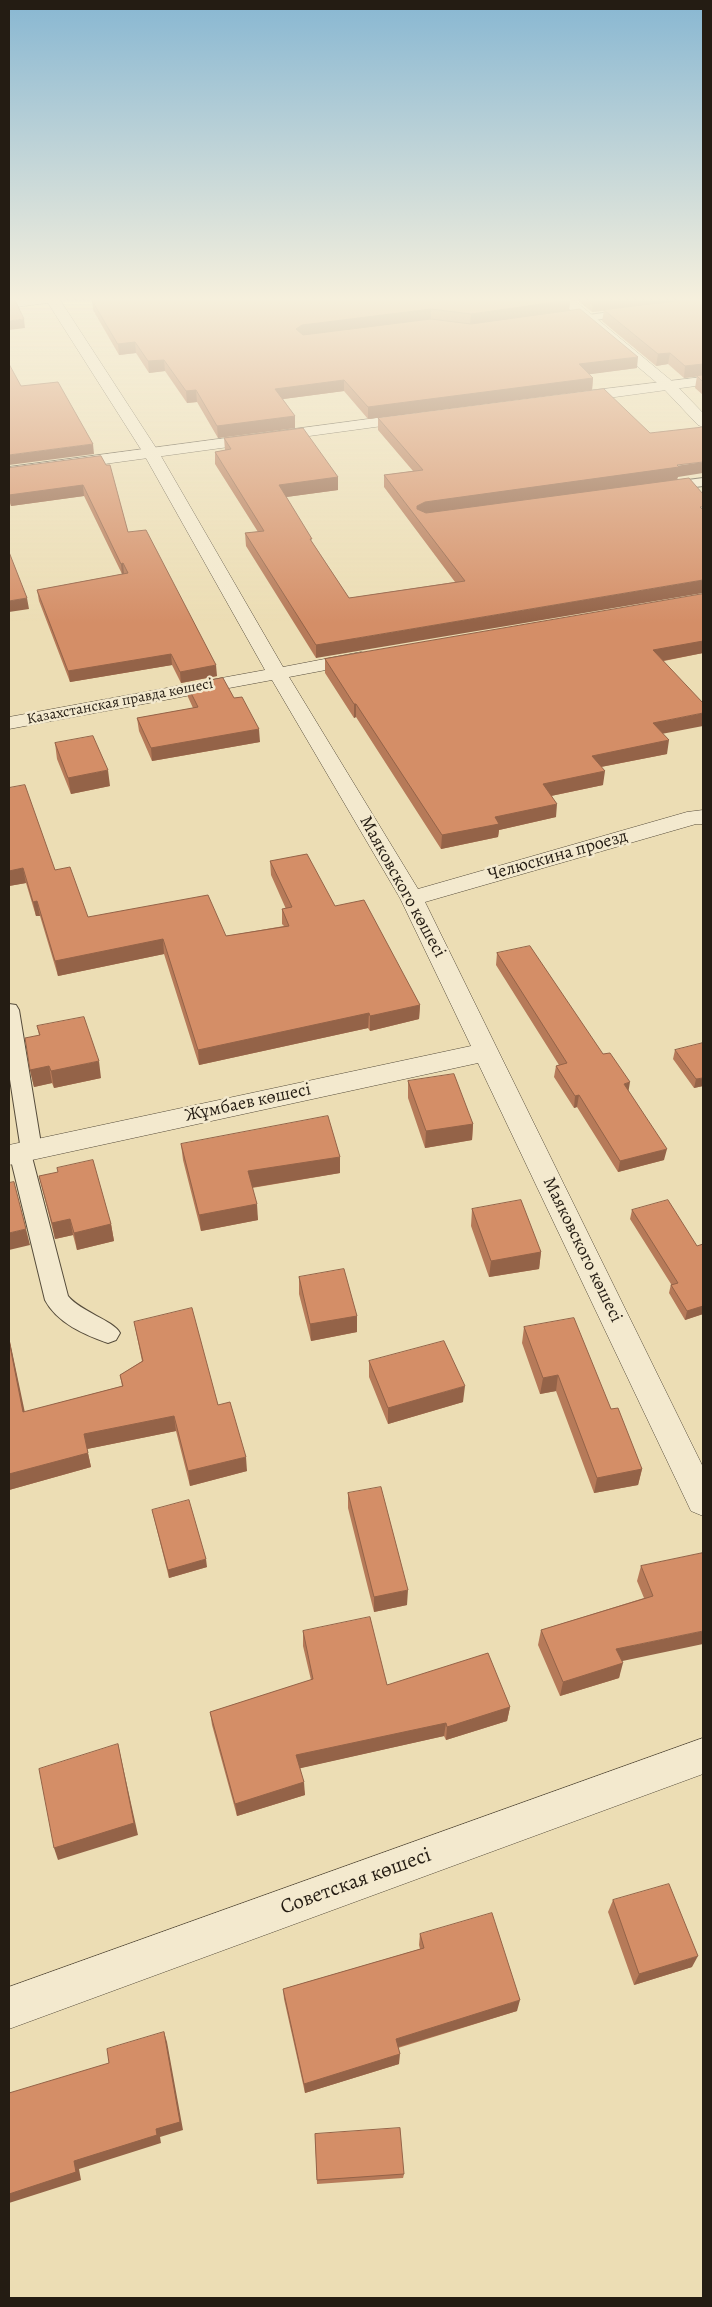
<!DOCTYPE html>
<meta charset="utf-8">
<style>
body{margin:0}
#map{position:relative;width:712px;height:2307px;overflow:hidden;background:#ecddb4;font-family:Alegreya,serif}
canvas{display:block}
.frame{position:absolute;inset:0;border:10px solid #241c13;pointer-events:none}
</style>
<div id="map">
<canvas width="712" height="2307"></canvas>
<div class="frame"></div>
</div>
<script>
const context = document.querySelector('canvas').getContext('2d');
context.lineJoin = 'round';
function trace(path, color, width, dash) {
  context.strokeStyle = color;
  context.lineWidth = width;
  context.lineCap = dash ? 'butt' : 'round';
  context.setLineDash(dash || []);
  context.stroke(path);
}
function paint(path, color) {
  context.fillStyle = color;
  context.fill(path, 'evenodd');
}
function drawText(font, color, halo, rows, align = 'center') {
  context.font = font + ' Alegreya,serif';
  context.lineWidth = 5;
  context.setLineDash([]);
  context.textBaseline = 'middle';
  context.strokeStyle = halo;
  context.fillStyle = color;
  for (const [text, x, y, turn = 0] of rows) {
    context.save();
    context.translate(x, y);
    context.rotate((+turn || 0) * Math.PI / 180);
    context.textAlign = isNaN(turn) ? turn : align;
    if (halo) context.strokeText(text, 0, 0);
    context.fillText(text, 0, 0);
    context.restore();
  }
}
const service = new Path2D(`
 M630,309l4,1v4l-45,7 -5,-3 5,-3z
 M703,478v8l-38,5 -6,-4 6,-4z
 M9,1004l7,1 3,5 23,140 -4,5 -6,2 36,139c13,16 45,24 52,37l-4,7 -8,3c-23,-8 -51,-20 -63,-43l-36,-148 3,-5 8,-3 -11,-71z`);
const minor = new Path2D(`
 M9,300h51l98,151 125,216 78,-15 7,2 3,4 -3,4 -79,15 129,212 269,-77 16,-2v14h-7l-271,78 278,565v49l-12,-5 -213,-448 -469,102v-20l462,-99 -71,-148 -128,-218 -263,49v-12l256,-47 -123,-219 -94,-148 -39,5z
 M559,300h15l99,82 30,31v14l-5,-2 -35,-37z
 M703,1738v36l-694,255v-42z`);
const tertiary = new Path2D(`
 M703,377v8l-132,18 -8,-5 8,-5z
 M414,413l5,2 3,3 -3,3 -410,56v-10z`);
trace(service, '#564c3b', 2);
trace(minor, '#564c3b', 1);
trace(tertiary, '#564c3b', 1);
paint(service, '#f3e9ce');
paint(minor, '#f3e9ce');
paint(tertiary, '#f3e9ce');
paint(new Path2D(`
 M92,300h478l-1,10 68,58 -48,6 4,4 -1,12 -224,29 -24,-28 -61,8 12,17v12l-77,10 -21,-36 -10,1 -22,-32 -16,2 -13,-20 -17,2 -26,-45z
 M577,300h126v95l-8,-7 2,-12h1l-14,2 -16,-14 -12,2 -54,-45 2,-10 -12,1z
 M378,418l272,15 28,44 -362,181 -70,-112 -1,-13 13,-1 -43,-68v-12l10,-2 -1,-12 114,39v13l-52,7 26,45 37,56 106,-16 -71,-95v-12l29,-4 -35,-41z
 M101,456l27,76 89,144 -36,7 -9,-18 -102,17 -31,-81 -2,-11 85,-16 -38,-78 -73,10 -2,-5v-33z
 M703,594v59l-39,8 -1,73 4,20 -66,13 2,18 -52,11 5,21 -57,13 -1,7 -57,12 -85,-132 -2,1 -29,-45v-14z
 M187,685l47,13 26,44 -108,19 -13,-30 -2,-13 56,-10 -5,-11z
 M55,743l55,43 -39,8 -14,-35z
 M9,788l46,82 33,47 138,19 58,-10 -2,-2v-15h4l-15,-34 -1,-14 65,45 85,99 -1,14 -49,12 -2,-3 -169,37 -35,-111 -106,22 -18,-60h-4l-10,-33 -17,3z
 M497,953l106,101 25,36 36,70 -46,12 -41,-65 -3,1 -20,-31 2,-11 3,-1 -63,-100z
 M37,1026l64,52 -47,10 -2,-5 -18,4 -4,-17 9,-35z
 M675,1050l28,36 -9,2 -21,-29z
 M408,1081l65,43 -1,16 -47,8 -17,-50z
 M181,1144l159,13v16l-88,15 6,32 -57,11 -18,-71z
 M39,1176l72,48 3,17 -37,9 -4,-15 -18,4z
 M472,1209l69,43 -2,17 -50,8 -18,-51z
 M632,1210l65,36 6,68 -18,6 -16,-27 2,-9 -41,-65z
 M299,1277l58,39v16l-46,9 -12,-47z
 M134,1322l84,83 29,66 -57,15 -14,-55 -89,18 4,18 -82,23v-153l15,75 98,-26 -2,-11 22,-14z
 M524,1327l87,82 31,60 -4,16 -44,8 -38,-102 -16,3 -18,-51z
 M369,1361l94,41 -75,22 -19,-47z
 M348,1493l59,112 -33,7 -26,-104z
 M152,1510l55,57 -38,11z
 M703,1553l-81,108 -3,17 -59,18 -22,-51 3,-15 103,-32 -7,-17 4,-15z
 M303,1631l84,54 123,22 -3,14 -61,19 -2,-4 -144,32 5,27 -68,21 -25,-91 -2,-13 101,-32 -8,-34z
 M613,1900l79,67 -58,18 -26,-73z
 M420,1934l97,77 -119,37 1,16 -94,29 -21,-94 -1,-10 137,-40 -1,-4z
 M315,2134l89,40 -1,4 -86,6z`), '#b67a59');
paint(new Path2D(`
 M570,300l-1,11 -99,14 1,-11z
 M606,300h79l-93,12 1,-10z
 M431,309v11l-135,20v-11l6,-4z
 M24,319l1,9 -16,2v-9z
 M135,342l1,11 -17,2 -1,-11z
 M670,353l-2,11 -12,2 2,-12z
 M638,357l-1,11 -60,8 2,-12z
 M164,360l1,11 -16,2 -1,-12z
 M703,364v12l-19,2 1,-12z
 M593,378l-1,12 -224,29v-12z
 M344,380v11l-68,9 -1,-11z
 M196,390l1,12 -10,1 -1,-12z
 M295,416v12l-77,10 -1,-12z
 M93,444l1,10 -85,11v-10z
 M703,462v11l-25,4 -1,3 -260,38v-12l8,-4z
 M338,477v13l-59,8v-13z
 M83,485l1,11 -73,10 -2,-11z
 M123,563l1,11 -2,1 -1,-11z
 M703,580v13l-387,65v-13z
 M27,598l2,11 -20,3v-11z
 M703,641v12l-52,10 2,-13z
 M171,654l1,11 -102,17 -2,-11z
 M216,665l1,11 -36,7 -1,-11z
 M354,704h2v13l-2,1z
 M703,713v13l-52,10 2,-13z
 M259,729l1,13 -108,19 -1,-13z
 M669,740l-2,14 -77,15 2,-13z
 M108,770l2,16 -39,8 -3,-16z
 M605,771l-2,14 -62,13 2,-14z
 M557,804l-1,13 -57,13 -1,7 -57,12 1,-14 53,-18z
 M23,868l3,15 -17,3v-15z
 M37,901l3,15h-4l-3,-14z
 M163,939l1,15 -106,22 -3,-15z
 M420,1005l-1,14 -49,12v-15z
 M369,1013l-1,15 -169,37 -1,-15z
 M99,1061l2,17 -47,10 -3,-17z
 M49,1066l3,17 -18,4 -4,-17z
 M9,1078l1,14h-1z
 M703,1078v8l-9,2 2,-9z
 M630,1082l-2,12 -4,-10z
 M579,1095l-2,12 -3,1 1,-12z
 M473,1124l-1,16 -47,8 1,-17z
 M667,1149l-3,11 -46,12 2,-11z
 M340,1157v16l-91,15 -1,-17z
 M257,1204l1,16 -57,11 -2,-16z
 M70,1219l3,16 -18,4 -3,-16z
 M111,1224l3,17 -37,9 -3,-17z
 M26,1229l4,16 -21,5v-17z
 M541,1252l-2,17 -50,8 2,-16z
 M703,1306v8l-18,6 2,-9z
 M357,1316v16l-46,9 -1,-17z
 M9,1337l19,90 -5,-15 -14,-71z
 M558,1375l-2,16 -16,3 3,-16z
 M465,1386l-2,16 -75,22v-16z
 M174,1416l2,15 -89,18 -3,-15z
 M88,1453l3,14 -82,23v-16z
 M246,1457l1,14 -57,15 -2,-15z
 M642,1469l-4,16 -44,8 3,-15z
 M206,1559l1,8 -38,11 -1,-8z
 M408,1590l-1,15 -33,7v-15z
 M703,1631v13l-90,19 3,-14z
 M623,1663l-4,15 -59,18 3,-14z
 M510,1707l-3,14 -61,19 1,-13z
 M446,1723l-2,13 -147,33 -1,-14z
 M118,1744l3,14 17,77 -80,25 -4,-12z
 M304,1782l1,13 -68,21 -2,-12z
 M698,1956l-6,11 -58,18 5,-11z
 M520,2000l-3,11 -122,37 1,-9z
 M164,2032l3,10 16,88 -23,7 1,6 -82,26 2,11 -72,23v-9l65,-33z
 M400,2054l-1,10 -94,29 -1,-9z`), '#946348');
const building = new Path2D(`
 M9,300h6l9,19 -15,2z
 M92,300h478l-99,14 -40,-5 -129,16 -6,4 7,6 128,-16 40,5 109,-15 58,48 -59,7 14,14 -225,29 -24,-27 -69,9 20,27 -78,10 -21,-36 -10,1 -22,-31 -16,1 -13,-19 -17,2z
 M591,300h15l-13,2z
 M683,300h20v64l-18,2 -15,-13 -12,1 -54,-44z
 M9,364l12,22 37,-4 35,62 -84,11z
 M703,375v7l-6,-6z
 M604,389l46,44 53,-6v35l-26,3 2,2 -254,35 -8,4v3l9,4 263,-35 14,16v13h-3l3,3v70l-387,65 -71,-112 19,-2 -49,-79 16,-3 -7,-11 79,-10 35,49 -59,8 33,54h-2l39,59 116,-17 -81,-106 39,-5 -45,-52z
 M101,456l5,9h4l18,67 18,-2 70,135 -36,7 -9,-18 -103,17 -31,-81 91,-17 -5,-10 -2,1 -38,-79 -74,10v-27z
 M9,552l18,46 -18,3z
 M703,594v47l-50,9 50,53v10l-50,10 16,17 -77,16 13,15 -62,13 14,20 -62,13 4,7 -57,11 -86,-131h-2l-29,-45z
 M223,678l11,20 8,-1 17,32 -108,19 -14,-30 61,-11 -11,-22z
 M93,736l15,34 -40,8 -13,-35z
 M25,785l30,85 15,-3 18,50 120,-22 18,41 63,-10 -7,-17 10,-2 -22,-46 37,-7 28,52 29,-6 56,105 -50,11 -1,-3 -171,37 -35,-111 -108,22 -18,-60 -4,1 -10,-34 -14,3v-83z
 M530,946l73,108 7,-1 20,29 -6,2 43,65 -47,12 -41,-66 -4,1 -19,-30 11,-3 -70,-110z
 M84,1017l15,44 -48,10 -2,-5 -19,4 -5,-32 15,-3 -3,-9z
 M703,1043v35l-7,1 -21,-29z
 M454,1074l19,50 -47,7 -18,-50z
 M328,1116l12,41 -92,14 9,33 -58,11 -18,-71z
 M93,1160l18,64 -37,9 -4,-14 -18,4 -13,-47 19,-4 -1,-4z
 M14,1182l12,47 -17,4v-50z
 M521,1200l20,52 -50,9 -19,-52z
 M668,1200l29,46 6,-2v62l-16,5 -16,-26 7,-2 -46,-73z
 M344,1269l13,47 -47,8 -11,-47z
 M192,1308l26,97 12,-3 16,55 -58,14 -14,-55 -90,18 4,19 -79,21v-133l14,71 100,-26 -3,-11 23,-14 -9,-39z
 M574,1318l37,91 7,-1 24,61 -45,9 -39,-103 -15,3 -19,-51z
 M444,1341l21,45 -77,22 -19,-47z
 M381,1487l27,103 -34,7 -26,-104z
 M189,1500l17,59 -38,11 -16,-60z
 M703,1553v78l-87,18 7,14 -60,19 -22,-52 112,-34 -12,-30z
 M370,1617l17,68 101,-32 22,54 -63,20 -1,-4 -150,32 8,27 -69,22 -25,-92 103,-33 -10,-48z
 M118,1744l16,79 -80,25 -15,-79z
 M669,1884l29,72 -59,18 -26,-74z
 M492,1913l28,87 -124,39 4,15 -96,30 -21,-95 141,-41 -4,-14z
 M164,2032l16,90 -24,7 1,6 -83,26 2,11 -67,22v-101l100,-30 -2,-14z
 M400,2128l4,46 -87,6 -2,-46z`);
paint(building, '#d48e67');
trace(building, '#946348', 1);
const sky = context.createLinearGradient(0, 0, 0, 623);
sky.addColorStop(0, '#88b7d2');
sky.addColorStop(0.48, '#f6f0dd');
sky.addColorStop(1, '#f6f0dd00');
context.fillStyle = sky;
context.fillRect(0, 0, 712, 623);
drawText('15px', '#241c13', '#f3e9ce', [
 ["Казахстанская правда көшесі",120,702,-11]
]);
drawText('18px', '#241c13', '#f3e9ce', [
 ["Челюскина проезд",558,856,-16],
 ["Маяковского көшесі",402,887,61],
 ["Жұмбаев көшесі",248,1103,-12],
 ["Маяковского көшесі",582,1250,64]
]);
drawText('21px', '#241c13', '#f3e9ce', [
 ["Советская көшесі",356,1882,-20]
]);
</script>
